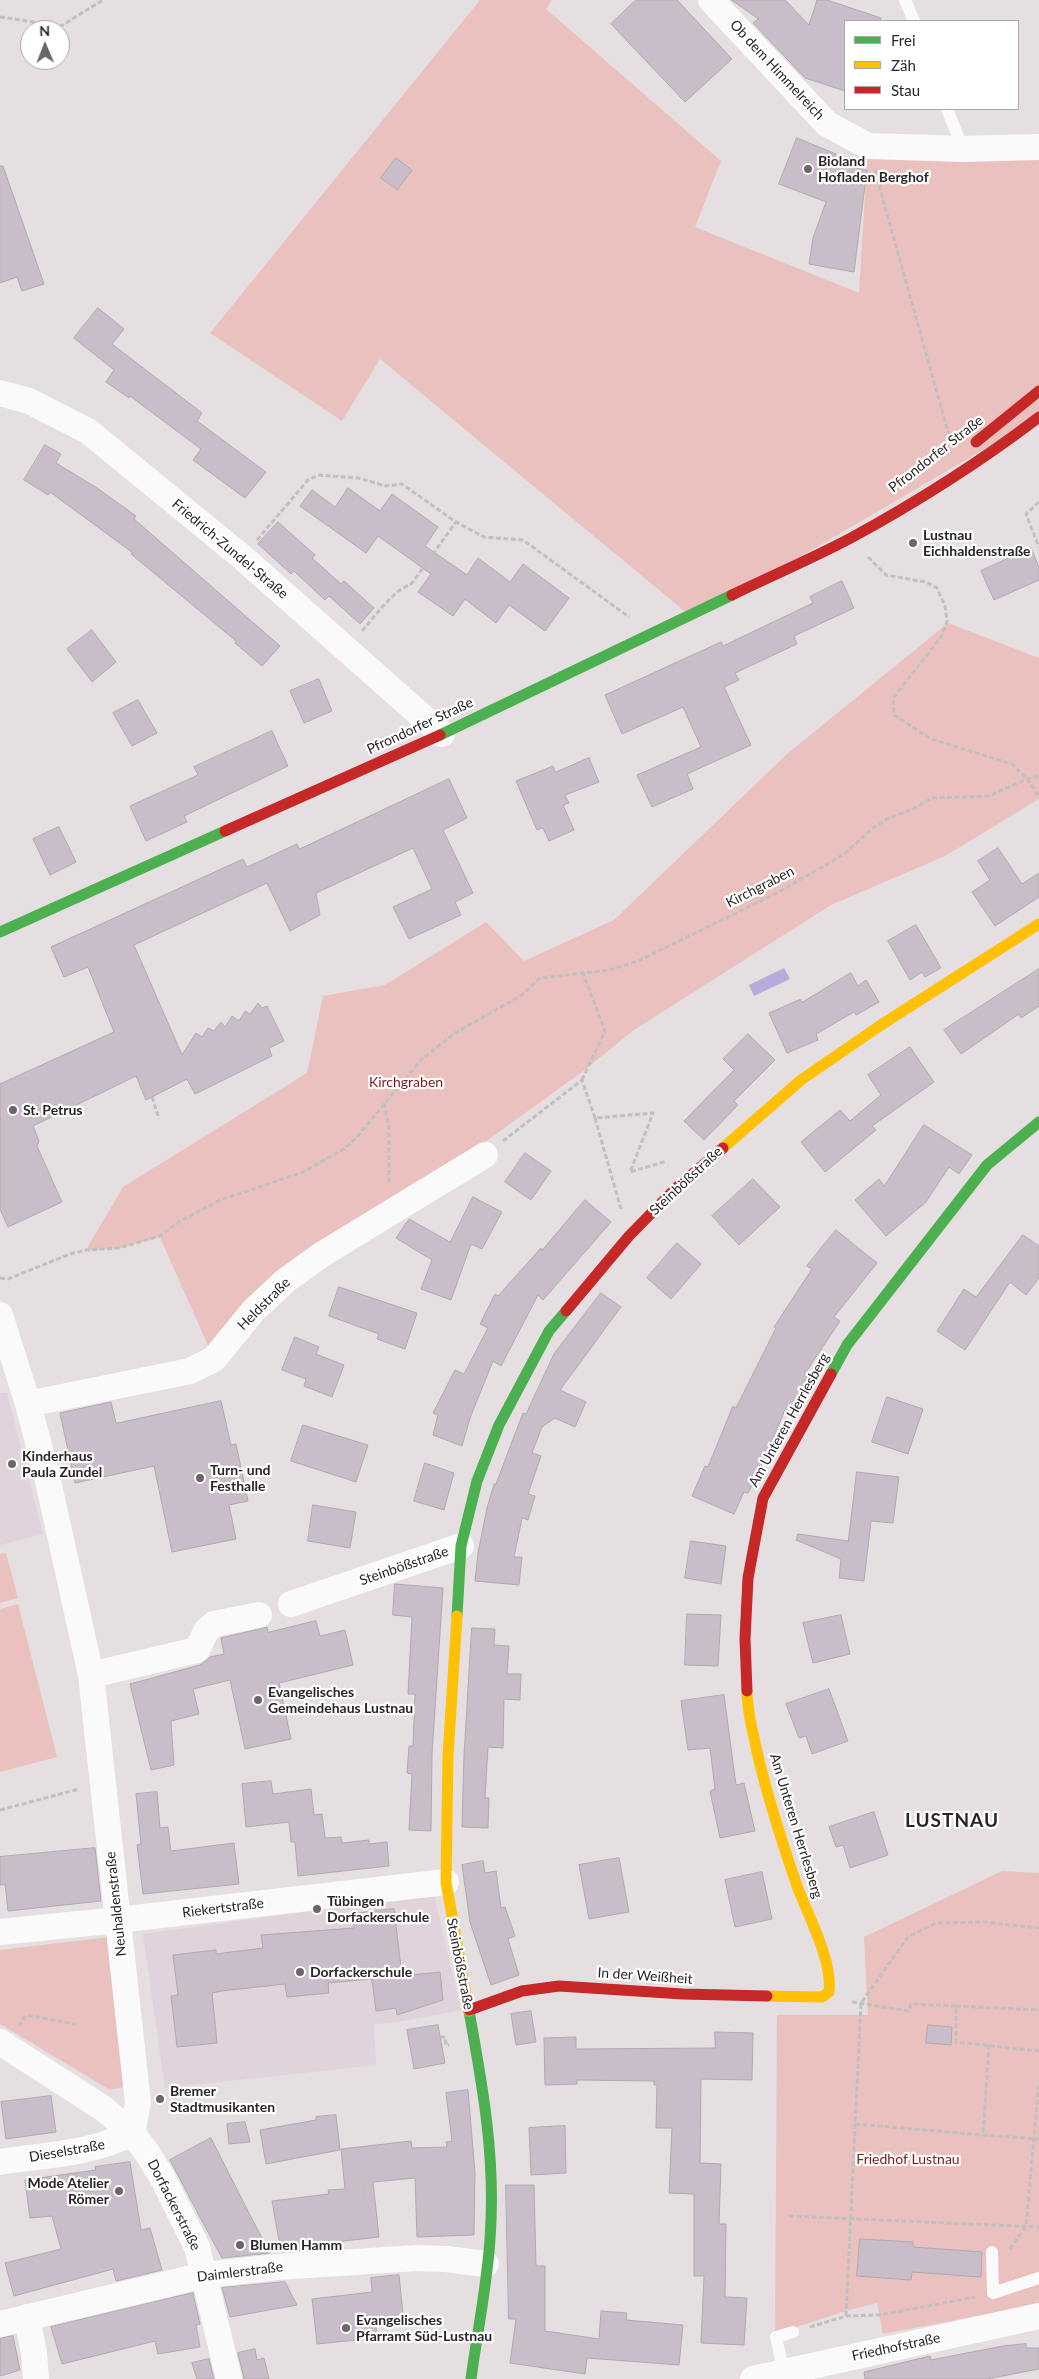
<!DOCTYPE html>
<meta charset="utf-8">
<style>
body{margin:0}
#map{position:relative;width:1039px;height:2379px;overflow:hidden;background:#e5dfe2;font-family:Lato,sans-serif}
canvas{display:block}
.legend{position:absolute;left:844px;top:20px;width:175px;height:90px;box-sizing:border-box;background:#fff;border:1px solid #aaa8a9;margin:0;padding:6px 9px;list-style:none;font-size:15px;color:#2a2628}
.legend li{display:flex;align-items:center;gap:10px;height:25px}
.legend b{width:25px;border:1px solid #aaa8a9}
.north{position:absolute;left:20px;top:20px;width:50px;height:50px;box-sizing:border-box;background:#fff;border:1px solid #aaa8a9;border-radius:50%;rotate:359deg;font-size:14px;font-weight:700;line-height:20px;text-align:center;color:#2a2628}
.north::after{content:'';display:block;margin:auto;width:18px;height:22px;background:#6b6769;clip-path:polygon(50% 0,100% 100%,50% 72%,0 100%)}
</style>
<div id="map">
<canvas width="1039" height="2379"></canvas>
<ul class="legend">
<li><b style="height:6px;background:#4caf50"></b>Frei</li>
<li><b style="height:6px;background:#ffc107"></b>Zäh</li>
<li><b style="height:6px;background:#c62828"></b>Stau</li>
</ul>
<div class="north">N</div>
</div>
<script>
const context = document.querySelector('canvas').getContext('2d');
context.lineJoin = 'round';
function paint(path, color) {
  context.fillStyle = color;
  context.fill(path, 'evenodd');
}
function trace(path, color, width, dash) {
  context.strokeStyle = color;
  context.lineWidth = width;
  context.lineCap = dash ? 'butt' : 'round';
  context.setLineDash(dash || []);
  context.stroke(path);
}
function drawText(font, color, halo, rows, align = 'center') {
  context.font = font + ' Lato,sans-serif';
  context.lineWidth = 4.5;
  context.setLineDash([]);
  context.textBaseline = 'middle';
  context.strokeStyle = halo;
  context.fillStyle = color;
  for (const [text, x, y, turn = 0] of rows) {
    context.save();
    context.translate(x, y);
    context.rotate((+turn || 0) * Math.PI / 180);
    context.textAlign = isNaN(turn) ? turn : align;
    if (halo) context.strokeText(text, 0, 0);
    context.fillText(text, 0, 0);
    context.restore();
  }
}
paint(new Path2D(`
 M0,1393h7l36,141 -43,11z
 M434,1894l27,116 -63,12 -24,2 2,41 -211,23 -22,-154z`), '#e0d3db');
paint(new Path2D(`
 M480,0h72l-6,9 175,152 -26,66 164,66 9,-147 171,1v270l-345,202 -314,-260 -38,62 -132,-88z
 M948,623l91,35v141l-94,57 -114,49 -197,125 -52,42 -218,157 -150,130 -54,-122 -41,11 -33,2 37,-63 184,-114 16,-77 62,-11 101,-63 38,39 90,-41 173,-166z
 M6,1553l12,45 -18,5v-49z
 M18,1604l39,153 -57,15v-163z
 M1002,1871l37,2v431l-156,30 -6,-31 -31,8 -71,23 2,-319h91l-4,-78z
 M110,1937l19,149 -19,4 -110,-66v-74z`), '#eac1bf');
paint(new Path2D(`
 M784,968l6,11 -36,17 -5,-11z`), '#b8aada');
const building = new Path2D(`
 M636,0h41l55,59 -47,43 -74,-78z
 M732,0h53l24,25 8,-25h10l54,18 -1,3h-35v70l-40,-13 -52,-55 5,-4z
 M797,138l39,16 -4,10 35,6 -13,102 -45,-8 4,-26 13,-36 -47,-18z
 M396,158l16,12 -15,20 -16,-12z
 M0,166h3l41,118 -22,7 -5,-14 -17,6z
 M98,308l26,21 -12,15 90,69 -5,8 69,51 -21,26 -52,-38 8,-11 -71,-53 -1,2 -23,-16 8,-12 -40,-32z
 M45,445l16,9 -5,9 41,25 39,28 -2,3 146,127 -18,20 -27,-23 1,-2 -105,-87 2,-1 -83,-61 -2,3 -24,-15z
 M348,488l32,23 12,-17 46,33 -13,19 42,29 11,-17 32,24 13,-18 46,34 -24,33 -36,-26 -13,18 -31,-24 -12,17 -35,-24 13,-18 -53,-38 -12,17 -66,-47 12,-16 23,17z
 M278,522l37,33 -3,3 29,26 3,-3 30,27 -14,16 -31,-28 -4,4 -31,-29 -3,3 -33,-30z
 M1031,548l8,19v13l-45,20 -13,-29z
 M842,581l12,27 -60,28 3,8 -62,29 4,7 -15,7 27,58 -64,29 6,15 -41,18 -15,-32 64,-28 -18,-40 -61,27 -17,-39 116,-53 2,4 90,-43 -3,-6z
 M92,630l24,32 -24,20 -25,-33z
 M319,679l13,32 -28,12 -14,-32z
 M138,700l19,33 -25,13 -19,-33z
 M272,731l16,35 -104,50 3,6 -41,19 -16,-35 68,-31 -4,-8z
 M589,758l10,24 -34,13 4,8 -6,2 11,25 -25,11 -6,-13 -6,2 -21,-49 37,-15 2,6z
 M449,779l18,39 -24,12 30,63 -18,9 6,13 -52,24 -16,-32 39,-18 -19,-41 -97,45 4,22 -30,16 -23,-48 -133,62 48,110 14,-22 6,4 6,-9 6,3 7,-9 4,5 7,-11 7,5 6,-10 5,3 8,-11 4,5 5,-2 17,35 -15,7 3,8 -77,38 -8,-15 -41,21 -10,-24 -103,50 6,15 -2,5 25,56 -54,25 -8,-18v-125l114,-52 -26,-65 -24,10 -13,-30 192,-88 4,8 50,-23 2,5z
 M59,827l17,35 -26,13 -17,-36z
 M998,848l24,36 17,-11v24l-44,29 -23,-34 18,-12 -12,-19z
 M916,925l25,43 -16,9 -3,-5 -12,8 -22,-39z
 M1039,969v37l-18,12 -2,-4 -58,40 -17,-24z
 M851,973l7,13 8,-6 13,22 -23,13 -2,-3 -38,22 2,6 -31,13 -18,-40 32,-14 1,3z
 M748,1034l27,26 -41,41 4,4 -34,35 -20,-19 50,-51 -11,-11z
 M910,1047l24,35 -62,44 4,4 -51,42 -24,-30 39,-32 10,11 31,-26 -13,-20z
 M924,1125l48,30 -13,19 -10,-7 -23,35 -40,34 -31,-36 24,-21 5,7z
 M525,1153l26,18 -20,29 -26,-18z
 M753,1179l27,28 -41,38 -27,-29z
 M473,1197l29,15 -20,37 -11,-5 -20,56 -30,-11 11,-29 -36,-22 13,-19 41,23z
 M585,1200l26,22 -68,78 -5,-5 -37,71 -8,-5 -23,57 -8,28 -29,-11 5,-20 -5,-2 22,-43 9,4 24,-46 -8,-4 15,-30 3,2 43,-48 1,2z
 M836,1230l41,33 -43,54 6,4 -36,54 3,2 -17,35 -5,-2 -29,68 -8,15 -4,-1 -10,22 -42,-18 13,-30 3,1 25,-61 3,2 40,-80 -2,-1 38,-58 -5,-3z
 M1023,1235l16,11v32l-13,17 -16,-13 -45,68 -28,-19 27,-42 12,8z
 M677,1243l24,21 -30,35 -24,-21z
 M339,1287l78,26 -12,36 -28,-10 2,-5 -50,-18z
 M601,1293l20,14 -61,83 26,12 -11,25 -20,-9 -13,9 -10,26 9,3 -13,38 7,2 -7,24 -6,-2 -8,39h8l-3,28 -44,-4 3,-28 9,-45 7,-24h2l27,-71 3,1 28,-60z
 M295,1337l24,10 -3,7 28,11 -12,32 -28,-11 2,-7 -24,-9z
 M887,1397l36,12 -15,45 -36,-12z
 M221,1401l10,44 5,-1 12,57 -19,4 7,34 -64,13 -18,-86 -79,17 -15,-70 51,-11 5,21z
 M303,1425l65,20 -12,37 -65,-21z
 M425,1463l29,10 -10,37 -30,-9z
 M857,1472l42,5 -6,46 -22,-2 -7,60 -25,-3 2,-19 -45,-19 2,-6 50,7z
 M313,1505l43,7 -6,36 -42,-7z
 M691,1541l35,5 -5,38 -36,-6z
 M395,1584l48,4 -11,166 -1,77 -22,-1 3,-56 -5,-1 2,-27h4l2,-52h-7l4,-77 -19,-2z
 M687,1614l34,1 -3,51 -33,-1z
 M841,1615l9,39 -37,9 -10,-40z
 M316,1621l4,15 25,-6 8,35 -74,18 12,56 -46,10 -15,-69 -37,9 6,25 -28,7 3,44 -23,5 -21,-86 70,-19 10,-8 14,-3 -3,-16 46,-11 1,5z
 M472,1628l23,1 -1,16 15,1 -2,28h14l-1,26 -16,-1 -1,49 -15,-1 -3,51h4l-1,30 -26,-1 2,-71z
 M829,1689l19,52 -36,13 -6,-18 -7,2 -13,-34z
 M724,1695l12,90 8,-2 11,48 -35,7 -10,-47 5,-2 -5,-41 -22,2 -7,-49z
 M271,1781l2,13 38,-5 3,26 8,-1 3,24 16,-1 1,6 27,-3v4l18,-2 2,24 -91,10 -3,-34h-4l-2,-20 -43,5 -4,-43z
 M157,1792l3,36 8,-1 3,24 63,-8 5,41 -96,10 -6,-49 4,-1 -5,-50z
 M874,1812l14,43 -38,13 -7,-23 -7,2 -7,-20z
 M95,1848l6,53 -93,10 -3,-27 -5,1v-28z
 M619,1858l10,54 -40,7 -10,-54z
 M483,1861l2,12 11,-2 5,37 4,-1 10,29 -7,3 11,36 -28,10 -21,-63 -8,-57z
 M762,1872l10,47 -37,8 -10,-47z
 M394,1909l8,67 38,-4 3,28 -46,15 -1,-7 -20,3 -4,-32 -44,4 1,10 -42,4 -2,-13 -64,7 -9,2 5,50 -40,4 -6,-51 7,-1 -5,-40 43,-5v4l47,-6 -2,-13 93,-7 -2,-14z
 M531,2011l5,31 -20,3 -5,-31z
 M438,2025l7,38 -31,6 -7,-39z
 M928,2025l24,2 -1,18 -25,-2z
 M715,2032l38,1 -1,47 -51,-1 -1,84 21,1 -2,60h7l-1,73 22,1 -3,47 -43,-2 3,-67h-10v-82l-25,-1 3,-65h-16l1,-43h-3v-4l-77,-1v4l-32,1 -1,-47 32,-1v12l139,-1z
 M468,2090l7,83 -1,62 -57,2 -2,-59 -42,4 6,55 -53,6 1,5 -46,4 -9,-51 57,-7 -1,-4 17,-1 -4,-40 70,-8 1,7 35,-1 -1,-5 6,-1 -6,-48z
 M51,2096l5,36 -50,7 -5,-37z
 M336,2115l4,35 -74,14 -6,-34 56,-10v-3z
 M245,2122l5,20 -21,2 -2,-20z
 M565,2126l1,47 -35,2 -2,-47z
 M211,2138l41,81 18,34 -48,5 -20,-37 -32,-61z
 M130,2162l11,68 9,-2 12,42 -46,11 -3,-12 -99,27 -9,-33 56,-14 -9,-33 -22,2 -5,-38 71,-10 -1,-3z
 M506,2185h28l2,81h9v65l54,8 2,-28 26,2 -1,7 57,5 -4,40 -92,-7 -2,16 -75,-11 6,-44h-7z
 M860,2239l53,3v5l69,5 -1,25 -69,-5 -1,8 -54,-4z
 M399,2275l4,39 -28,4 2,20 -60,6 -5,-45 60,-7 -1,-14z
 M285,2282l12,23 -67,12 -8,-29z
 M193,2293l7,31 -4,1 4,22 -42,7 -3,-13 -93,23 -11,-37z
 M13,2336l7,34 -20,6v-37z
 M1026,2344v4h13v21l-52,10h-122l-1,-7 66,-16 1,4 72,-14z
 M255,2349l2,11 7,-2 5,21h-25l-6,-26z
 M209,2359l5,20h-17l-5,-16z`);
paint(building, '#c9bdca');
trace(building, '#adaaad', 1);
trace(new Path2D(`
 M0,17l61,9 42,-26
 M875,171l75,268
 M1039,502l-13,12 13,33
 M257,540l51,-60 10,-5 40,3 28,8 16,-2 54,38 28,15 39,3 106,77
 M868,557l18,18 40,7 11,6 8,18 2,15 -6,16 -48,61 1,17 37,24 81,25 15,15 12,18
 M362,631l21,-25 14,-14 15,-9 44,-61
 M582,1080l23,-49 -22,-57
 M152,1097l7,22
 M384,1103l5,25v57
 M595,1118l26,91
 M503,1141l79,-61 13,38 58,-5 -23,59 37,-11
 M0,1278l8,1 62,-25 16,-4 33,-2 41,-12 19,-14 41,-22 81,-27 43,-24 11,-10 67,-80 33,-26 67,-38 18,-17 69,-8 29,-9 139,-68 33,-19 34,-20 29,-26 16,-10 24,-9 19,-11 57,-2 38,-17 12,-3
 M0,1810l79,-21
 M852,2002l57,9 2,-7 45,2v36l83,9
 M956,2006l83,4
 M19,2026l7,-11 49,9
 M440,2037h5l1,8h3
 M989,2045l-6,90 56,4
 M855,2124l128,11
 M363,2183l1,13
 M789,2216l250,11
 M1010,2249l16,-23 13,-144
 M846,2316l15,-313 47,-66 28,-14 47,-1 56,6
 M810,2327l36,-11 34,-1 95,-18`), '#c1c0c1', 3, [5, 2.5]);
trace(new Path2D(`
 M905,0l9,21
 M947,109l16,40
 M992,2252l1,41 46,-15
 M784,2373l-8,-36 17,-5`), '#fbfafb', 12);
trace(new Path2D(`
 M711,0l116,124 41,22 95,3 76,-2
 M0,393l29,8 59,30 154,126 200,177
 M0,1315l28,89 18,68 45,203 47,428 -6,30
 M28,1404l162,-33 24,-12 39,-48 32,-30 36,-26 164,-100
 M291,1604l170,-58
 M91,1675l106,-25 9,-19 8,-7 45,-9
 M0,1932l118,-12 328,-38
 M0,2042l104,67 28,24 16,21 15,25 34,68 32,132
 M0,2162c44,-7 92,-8 132,-29
 M27,2317l7,36 2,26
 M0,2324l205,-49 72,-8 140,-9 29,1 40,5
 M753,2379l286,-63`), '#fbfafb', 26);
trace(new Path2D(`
 M440,735l292,-140
 M0,932l225,-101
 M831,1374l16,-29 140,-180 52,-43
 M457,1616l4,-70 16,-65 22,-56 50,-94 17,-20
 M469,2011c14,77 27,149 21,228 -3,47 -13,94 -19,140`), '#4caf50', 11);
trace(new Path2D(`
 M723,1148l78,-68 80,-55 158,-101
 M457,1616l-9,139 -2,127 23,129
 M747,1691c0,19 5,37 9,56 10,46 25,92 40,136 11,31 37,77 33,109l-7,5 -55,-1`), '#ffc107', 11);
trace(new Path2D(`
 M976,442l63,-51
 M732,595c39,-19 79,-36 117,-56 66,-36 131,-77 190,-122
 M225,831l215,-96
 M566,1311l63,-75 46,-47 48,-41
 M747,1691l-2,-52 3,-61 15,-80 68,-124
 M469,2010l53,-19 37,-5 124,8 84,2`), '#c62828', 11);
for (const [x, y, r, color] of [
 [808,169,5,"#6b6769"],
 [913,543,5,"#6b6769"],
 [13,1110,5,"#6b6769"],
 [12,1464,5,"#6b6769"],
 [200,1478,5,"#6b6769"],
 [258,1700,5,"#6b6769"],
 [317,1909,5,"#6b6769"],
 [300,1972,5,"#6b6769"],
 [160,2099,5,"#6b6769"],
 [119,2191,5,"#6b6769"],
 [240,2245,5,"#6b6769"],
 [346,2328,5,"#6b6769"]
]) {
  const dot = new Path2D();
  dot.arc(x, y, r, 0, 2 * Math.PI);
  context.fillStyle = color;
  context.fill(dot);
  trace(dot, '#fff', 2);
}
drawText('14px', '#2a2628', '#fff', [
 ["Ob dem Himmelreich",777,70,47],
 ["Pfrondorfer Straße",936,454,-38],
 ["Friedrich-Zundel-Straße",230,549,40],
 ["Pfrondorfer Straße",420,726,-25],
 ["Kirchgraben",760,887,-27],
 ["Steinbößstraße",686,1181,-43],
 ["Heldstraße",264,1304,-45],
 ["Am Unteren Herrlesberg",789,1420,-61],
 ["Steinbößstraße",404,1566,-19],
 ["Am Unteren Herrlesberg",796,1826,73],
 ["Neuhaldenstraße",116,1904,-96],
 ["Riekertstraße",223,1908,-7],
 ["Steinbößstraße",460,1964,79],
 ["In der Weißheit",645,1976,4],
 ["Dieselstraße",67,2151,-10],
 ["Dorfackerstraße",174,2205,63],
 ["Daimlerstraße",240,2272,-7],
 ["Friedhofstraße",896,2347,-12]
]);
drawText('bold 14px', '#2a2628', '#fff', [
 ["Bioland",818,161],
 ["Hofladen Berghof",818,177],
 ["Lustnau",923,535],
 ["Eichhaldenstraße",923,551],
 ["St. Petrus",23,1110],
 ["Kinderhaus",22,1456],
 ["Paula Zundel",22,1472],
 ["Turn- und",210,1470],
 ["Festhalle",210,1486],
 ["Evangelisches",268,1692],
 ["Gemeindehaus Lustnau",268,1708],
 ["Tübingen",327,1901],
 ["Dorfackerschule",327,1917],
 ["Dorfackerschule",310,1972],
 ["Bremer",170,2091],
 ["Stadtmusikanten",170,2107],
 ["Mode Atelier",109,2183,"right"],
 ["Römer",109,2199,"right"],
 ["Blumen Hamm",250,2245],
 ["Evangelisches",356,2320],
 ["Pfarramt Süd-Lustnau",356,2336]
], 'left');
drawText('14px', '#791b1d', '#fff', [
 ["Kirchgraben",406,1082],
 ["Friedhof Lustnau",908,2159]
]);
context.letterSpacing = '1px';
drawText('bold 19px', '#2a2628', '#fff', [
 ["LUSTNAU",952,1821]
]);
context.letterSpacing = '0px';
</script>
